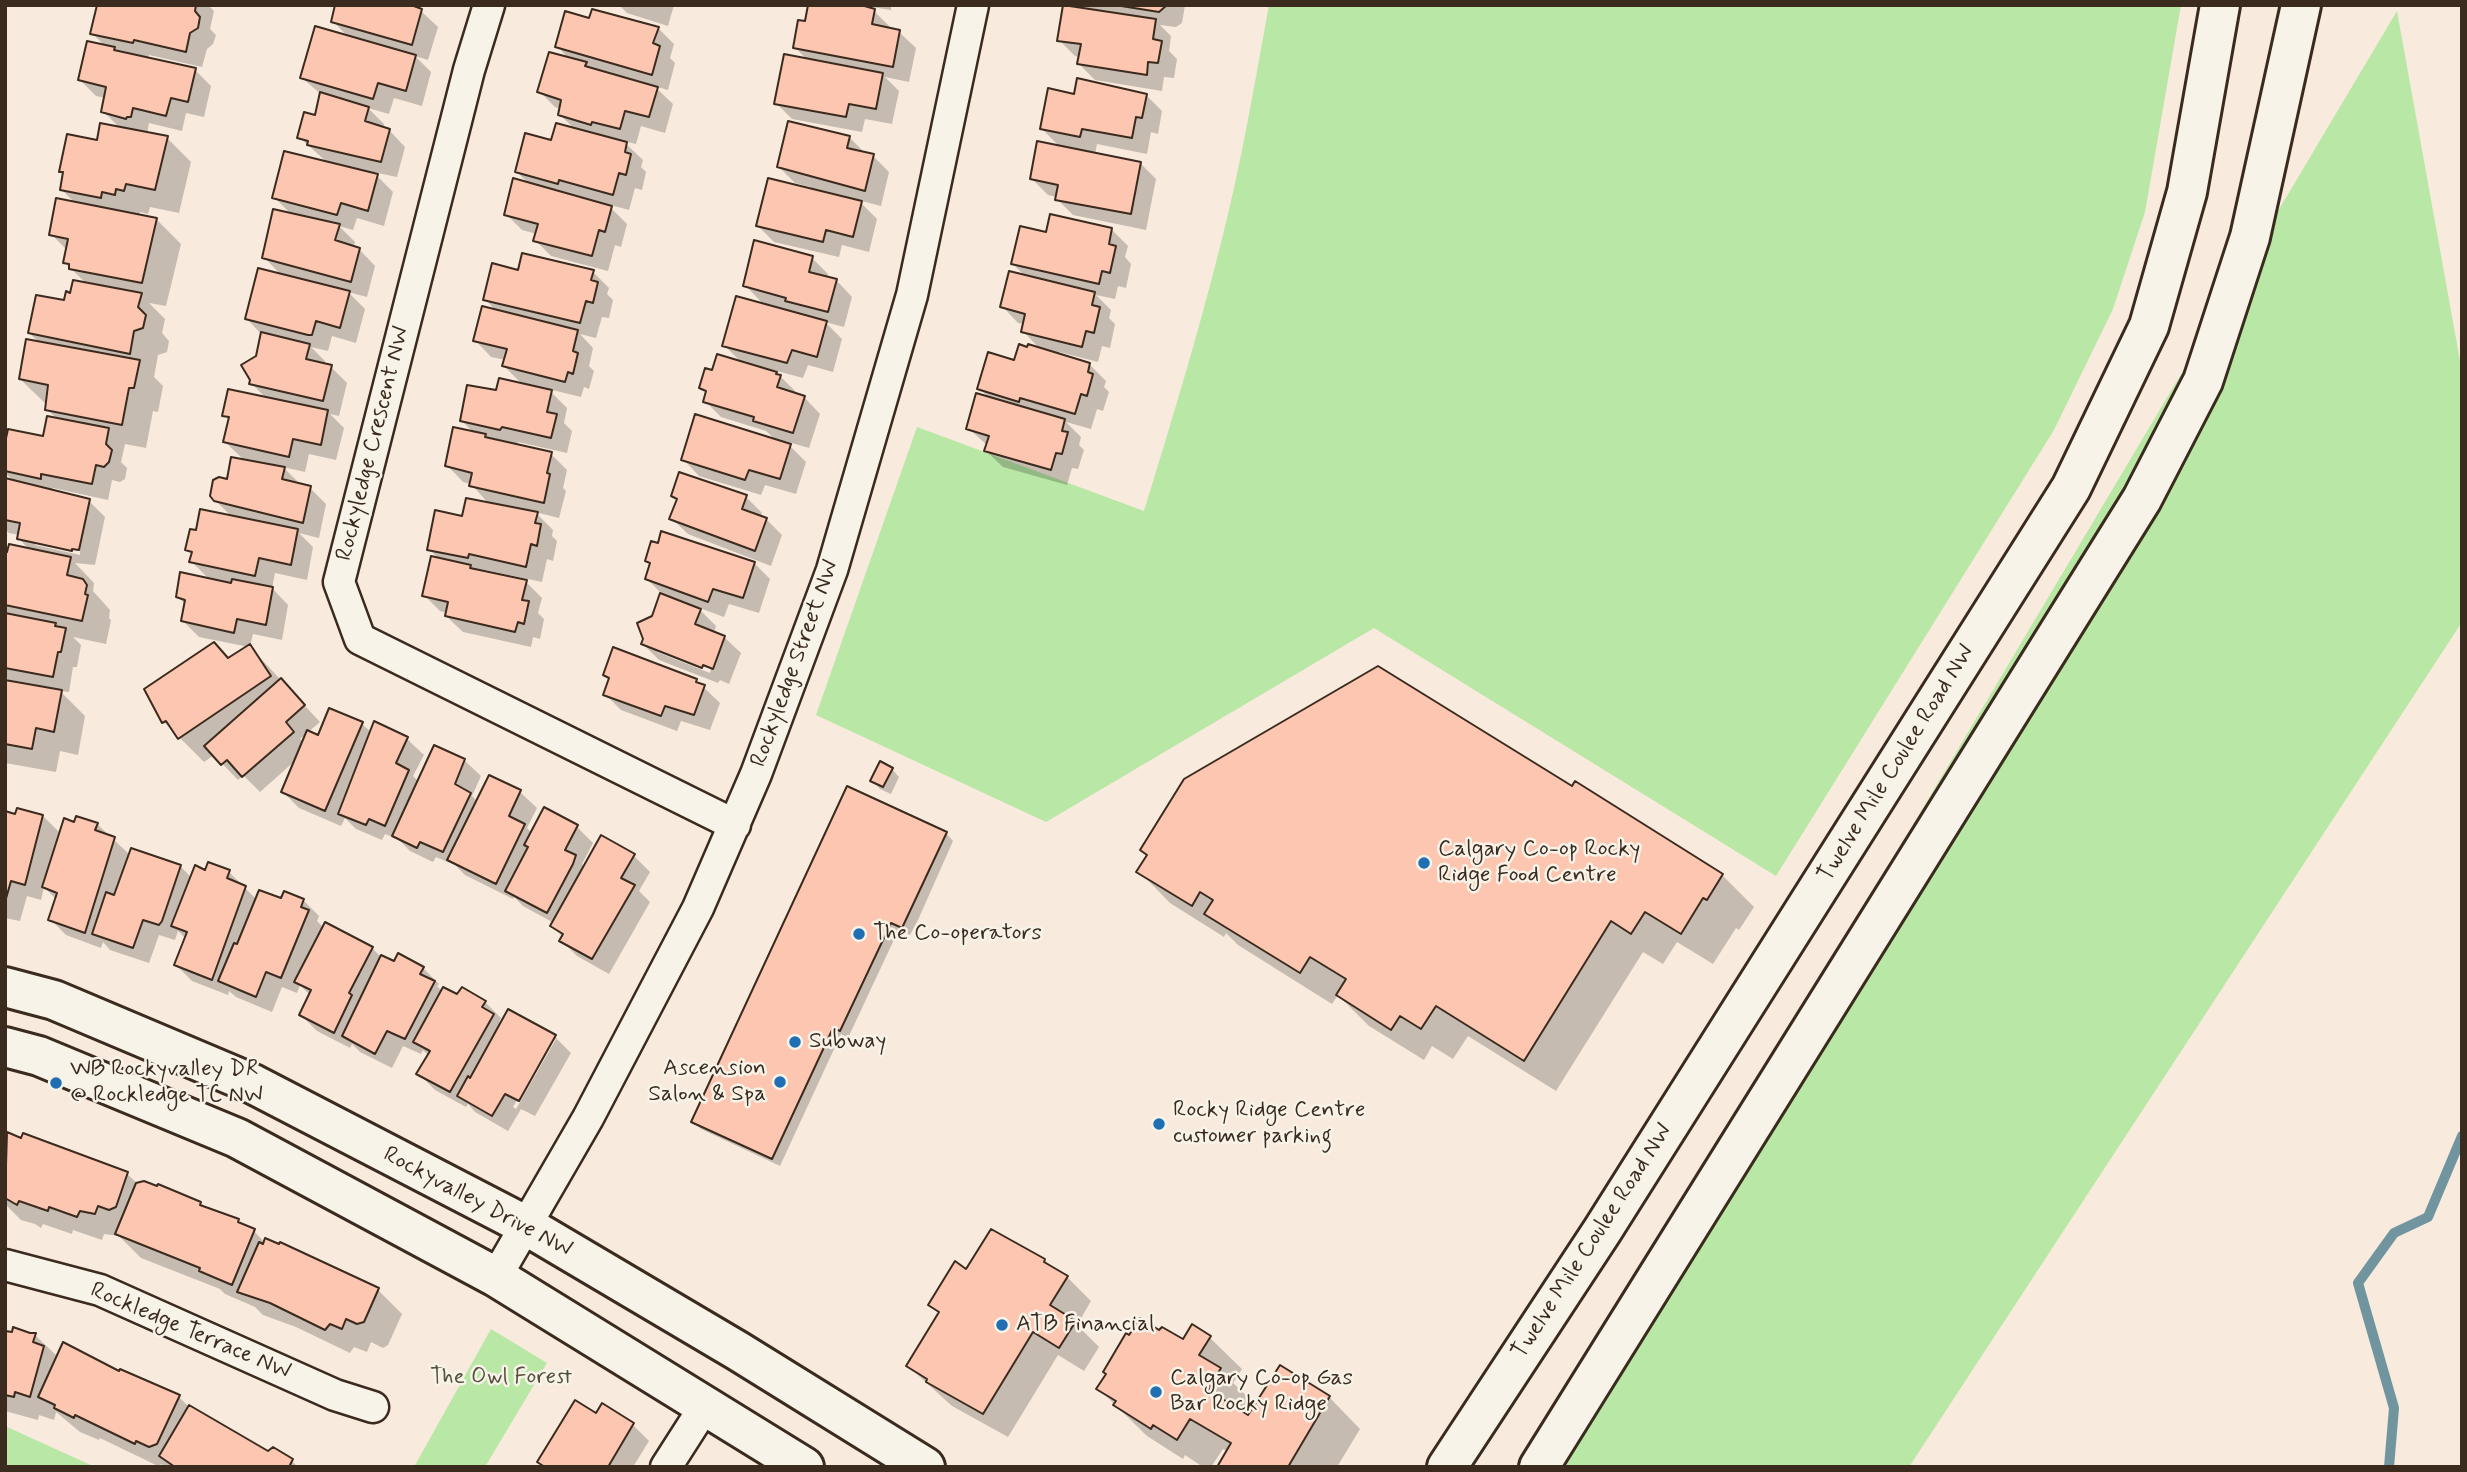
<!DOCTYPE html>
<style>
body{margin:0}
#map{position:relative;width:2467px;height:1472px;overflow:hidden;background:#f8eadd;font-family:Mynerve,sans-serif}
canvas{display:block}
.frame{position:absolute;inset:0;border:7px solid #3b2a1e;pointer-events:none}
</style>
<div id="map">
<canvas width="2467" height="1472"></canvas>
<div class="frame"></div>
</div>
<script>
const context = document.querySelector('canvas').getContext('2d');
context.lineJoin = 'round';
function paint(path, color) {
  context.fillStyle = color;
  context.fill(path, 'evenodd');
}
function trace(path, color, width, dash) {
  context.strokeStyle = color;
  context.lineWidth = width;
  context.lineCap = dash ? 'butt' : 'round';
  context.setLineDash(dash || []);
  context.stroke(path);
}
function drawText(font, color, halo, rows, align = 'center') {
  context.font = font + ' Mynerve,sans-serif';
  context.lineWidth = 5;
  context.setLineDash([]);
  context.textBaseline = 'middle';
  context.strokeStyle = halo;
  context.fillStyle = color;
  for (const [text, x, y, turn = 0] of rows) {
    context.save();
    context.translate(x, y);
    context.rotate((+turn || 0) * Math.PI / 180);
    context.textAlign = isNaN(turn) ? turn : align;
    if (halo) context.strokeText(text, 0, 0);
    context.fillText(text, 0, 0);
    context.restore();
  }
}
paint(new Path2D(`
 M1269,5h912l-36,207 -32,97 -59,121 -278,446 -402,-248 -328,194 -230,-107 101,-288 227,84c28,-91 56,-183 79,-276 19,-76 32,-153 46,-230z
 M2397,11l65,361v250l-553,845h-378z
 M491,1329l56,34 -62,104h-71z
 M5,1426l90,41h-90z`), '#b9e7a6');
paint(new Path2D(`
 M134,5h74l6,6 -4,18 6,6 -3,9 -6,5 -5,18 -53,-12 -1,4 47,11 16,16 -7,31 -18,-4 -4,18 -33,-8 -2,11 20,4 24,24 -12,51 -29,-6 -2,7 -8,-2 -1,4 18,4 24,24 -15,62 -17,-3 16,16 -3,14 7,8 -2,11 -9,3 -4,22 9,9 -5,26 -5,-1 -7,37 -21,-4 -4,18 6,6 -2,11 -5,3 -8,-2 -4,20 -55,-12 -1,4 37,9 16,16 -10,48 -20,-2 19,20 -1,8 17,19 -1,8 2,2 -5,24 -33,-7 8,8 -4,22h-4l-4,25 -9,-1 25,25 -7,39 -18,-4 -4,21 -51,-9v-82l7,2 -7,-7v-123l25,-3 -11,-11v-4l-10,-2 -4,-4v-49l10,2 -10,-9v-21l39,-14 14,-18 -11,-11 1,-5 -3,-1 -25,-24 20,-36 -11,-10 58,-49 -22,-21 3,-12 -17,-17 24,-31 -14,-14 3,-15 -3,-3 59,-43 -17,-17 3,-13 -10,-2 -16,-16 26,-33 -14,-14zM35,541l45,10v4l-45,-10z
 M337,5h79v4l5,2 17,16 -10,33 -13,-4 16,16 -9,34 -28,-8 -5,16 -21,-6 16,16 -1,4 6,2 16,17 -8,30 -24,-5 20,20 -9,34 -27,-8 -4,12 -14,-4 16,16 -2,6 6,1 16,17 -8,31 -19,-5 17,17 -9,34 -24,-7 -4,15 -17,-4 14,14 -1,5 7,1 16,16 -8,33 -9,-2 14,14 -8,32 -27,-6 -4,18 -22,-5 18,18 9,3 16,16 -7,34 -20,-5 14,14 -6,33 -32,-7 -3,15 16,17 -6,35 -29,-6 -3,13 70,75 -20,17 4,4 58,-19 9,8 4,-8 32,15 17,16 -11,21 6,6 45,-22 17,16 -9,20 6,6 12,-25 30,15 17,16 -10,20 5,5 45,-6 16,16 -11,21 3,3 48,-12 17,17 -11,19 11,11 -41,72 -32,-18 -16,-16 2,-3 -11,-11 2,-3 -31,-17 -9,-9 -1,2 -48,-24 -10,-10 -19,-8 -3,5 -23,-11 -12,-12 -13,-5 -3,6 -26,-11 -11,-11 -4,8 -42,-18 -16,-16 14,-33 -37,33 -17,-17 -5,5 -24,-25 -10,7 -40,-40 -13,-20 98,-55 -50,-10 -16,-16 3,-16 -8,-8 32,-17 -19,-19 2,-6 -6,-5 10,-17 35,-16 -17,-17 30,-39 -20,-19 5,-21 -6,-6 43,-16 -16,-16 11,-48 -15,-16 35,-43 -18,-19 27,-43 -17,-17 55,-33 -30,-27 17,-20 6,-22 -20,-17 47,-40 -16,-17z
 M619,5h55l-6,21 -41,-13z
 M810,5h81v5l-26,-4 -1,3 10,2 16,16 -1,3 10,2 17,16 -7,34 -24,-5 14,14 -7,33 -27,-5 -3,13 -70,-13 -16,-16 31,-43 -12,-13 12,-24z
 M1074,5h111l-3,18 -6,4 -16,-2 11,11 -2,15 8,8 -3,19 -10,-1 -2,14 -67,-11 -16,-16 1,-7 -5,-1 -16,-16 18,-32z
 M591,20l67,8 16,16 -4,14 5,5 -7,27 -14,-4 19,18 -8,29 -24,-7 -5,18 -13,-3 20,19 -2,7 5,5 -4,18 -7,-2 -6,22 -22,-6 20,20 -6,23 -6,-2 -7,26 -57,-15 -16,-16 2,-6 -15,-4 -16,-16 24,-29 -13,-13 35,-29 24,-13 -17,-16 2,-5 -6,-2 -16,-16 31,-31 -13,-14z
 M1146,95l16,16 -4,23 -7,-2 -4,22 -50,-10 -2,11 45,8 16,16 -10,51 -73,-15 -16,-16v-2l-9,-2 -16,-16 29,-31 -19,-19 34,-33z
 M849,137l17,17 7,2 16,16 -8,34 -23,-6 19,19 -8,33 -27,-7 -3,12 -65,-15 -16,-16 52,-36 1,-3 -16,-4 -16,-16z
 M1112,230l16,16 -3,11 6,7 -5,24 -8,-2 -3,13 -19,-4 15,15 -2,8 6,6 -5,24 -8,-2 -4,16 -39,-10v3l31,10 16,16 -2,6 5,5 -6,19 -6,-2 -6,20 -25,-7 15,15 -2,8 5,5 -6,19 -6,-1 -5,17 -64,-18 -17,-16 2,-5 -20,-18 22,-29 -11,-11 37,-26 25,-12 -18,-19 1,-7 -6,-1 -16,-17 24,-29 -13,-13 34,-30z
 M812,258l16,16 -1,4 9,2 16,17 -8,30 -19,-5 17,17 -9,33 -25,-7 -5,13 -41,-11 -1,3 19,6 16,16v3l8,2 16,17 -11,34 -24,-7 21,21 -10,32 -31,-9 -4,10 -62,-19 -16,-17 94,-18 -11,-10 -45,-14 -16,-16 2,-7 -6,-7 12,-15 30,-8 -19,-19 41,-39 -20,-21z
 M519,272h74l16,16 -2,6 6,6 -4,18 -7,-1 -6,21 -16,-4 13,14 -4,18 5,5 -5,18 -5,-2 -3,10 -33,-8 19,19 -3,15 8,8 -5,22 -49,-11 -2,4 35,8 16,16 -4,18 3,3 -7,27 -24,-6 18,18 -1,6 5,5 -4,20 -6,-2 -5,23 -57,-12 -1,3 42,9 16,16 -4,15 6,6 -4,20 -7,-2 -2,10 -68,-15 -17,-16 1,-3 -7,-2 -16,-16 16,-35 -11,-11 34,-31 27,-13 -19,-21 -8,-2 -16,-17 27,-32 -12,-12 36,-29 26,-6 -20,-20 2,-6 -15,-3 -16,-17 22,-28 -12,-13z
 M673,496l73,1 16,16 -2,4 6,2 16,16 -11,31 -83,-32 -17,-16 7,-17z
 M647,561l107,2 16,16 -11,34 -30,-9 -5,13 -27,-10 19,19 -2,7 10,4 17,16 -12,31 -9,-4 -2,3 -59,-23 -16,-16 19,-50 -15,-15 4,-14zM657,648l54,21 -1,4 -53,-21z
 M605,675l91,5 24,23 -10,27 -29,-9 -4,10 -56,-21 -16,-16 6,-14z
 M892,769l7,8 -8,17 -11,-5 -7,-8z
 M1572,788l150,87 32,32 -15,23 -3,-2 -23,36 -36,-22 -14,22 -20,-12 -87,139 -88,-55 -15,23 -21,-13 -8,14 -55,-34 -31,-31 -6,9 -94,-59 -12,-12 -2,4 -54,-34 -31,-32z
 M5,813l12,3h26l18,18 14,-10h22l33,31 50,11 12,12 14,-6h23l28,28h46l16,16 -2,5 7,7 48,20 10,10 12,6 29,4 16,16 -2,2 5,5 43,11 16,16 -2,4 3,3 53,12 16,16 -36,63 -14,-7 -13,22 -33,-19 -7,-8 -2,3 -31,-17 -16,-16 10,-18 -6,-6 -2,4 -18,-8 -11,22 -32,-16 -8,-8 -2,4 -33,-17 -16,-16 10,-19 -11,-11 -3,8 -15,-6 -10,25 -36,-15 -7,-6 -1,4 -36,-14 -16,-16 10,-26 -8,-8 -3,9 -16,-5 -10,28 -39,-13 -7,-8 -2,6 -35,-13 -16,-16 6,-20 -12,-12 -3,13 -14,-4 -7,25 -15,-3zM552,1039h4l-40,70 -3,-2z
 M946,833l7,8 -35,79 -8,15 -11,-6 -51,109 -7,-4 -61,132 -79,-37 -8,-8z
 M8,1134l15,6 1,-4 103,38 11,10 62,19 6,6 32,12 5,5 11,5 11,12 113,47 24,24 -14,31 -5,3 -12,-6 -4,10 -13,-5 -4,6 -54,-26 -33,-12 -8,-8 -30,-13 -5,-5 -79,-31 -22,-22 -15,-2 -2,6 -29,-10 -1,4 -29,-10 -2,4 -6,-4 -14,-4 -16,-16v-63z
 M1044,1260l23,17 24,24 -14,24 22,22 -15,24 -26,-16 -50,82 -56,-31 -44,-40 32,-52 -10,-9 37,-34z
 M1193,1327l17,11 32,31 -9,14 19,18 -8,13 4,3 81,-20 31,32 -23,38h-118l9,-15 -5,-3 -12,18h-8l-18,-12 -2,4 -36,-23 -48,-47 61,-56 23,9z
 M5,1332l30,3 23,22 92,26 29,14 11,11 78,45 24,8 6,6h-131l-6,-3 -1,3 -60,-29 -1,2 -19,-8 -24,-20 -2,8 -15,-5 -1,5 -33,-9z
 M603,1406l30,19 16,16 -16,26h-88l52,-51z`), '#0003');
trace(new Path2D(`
 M2389,1467l5,-59 -36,-125 36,-50 34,-16 34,-81`), '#70959f', 10);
const building = new Path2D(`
 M97,5h99l-1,6 5,6 -2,11 -8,5 -4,19 -52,-12 -1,3 -43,-9z
 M335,5h76l11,4 -10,36 -81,-23z
 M808,5h53l14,4 -3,15 28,6 -7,37 -100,-19 5,-28 7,1z
 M1063,5l93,14 -3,20 9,2 -4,22 -10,-1 -1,13 -70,-11 4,-20 -24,-3z
 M1115,5h52l-8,7z
 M592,9l67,18 -6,16 7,3 -8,29 -97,-28 10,-36 24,7z
 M315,26l101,29 -10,36 -28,-8 -5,16 -73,-21z
 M87,41l28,6 -1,3 82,18 -8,34 -17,-4 -5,18 -33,-8 -2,9h-4l-1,2 -25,-7 5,-25 -28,-7z
 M549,52l38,10 -2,4 73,21 -9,30 -24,-6 -5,18 -28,-7 -1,3 -33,-10 3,-15 -24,-8z
 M784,54l99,19 -7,36 -27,-5 -3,13 -72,-13z
 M1077,78l70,16 -5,24 -6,-1 -4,21 -50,-9 -2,8 -40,-8 8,-41 26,6z
 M320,92l49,15 -4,14 25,8 -9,33 -74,-17 1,-4 -11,-3 7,-26 11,3z
 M788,121l62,15 -3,12 27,6 -9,37 -88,-24z
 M100,123l68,13 -13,54 -29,-6 -2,7 -8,-2 -1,6 -13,-3 -1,6 -41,-8 3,-18h-4l8,-38 30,6z
 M556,123l71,19 -2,10 6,2 -5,21 -7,-2 -6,22 -54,-15 -1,4 -43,-12 10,-39 26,7z
 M1037,141l104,21 -10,52 -76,-14 3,-15 -28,-6z
 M284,151l94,23 -10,37 -27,-8 -4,12 -65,-17z
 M513,178l99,28 -7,26 -6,-2 -7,26 -59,-15 5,-17 -34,-9z
 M768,178l94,23 -9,36 -27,-7 -3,12 -67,-16z
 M56,198l101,20 -15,65 -73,-14v-5l-6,-1 5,-24 -19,-4z
 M273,209l67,15 -5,16 25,8 -9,34 -89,-24z
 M1050,214l62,14 -3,16 7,2 -6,27 -8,-2 -3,13 -88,-20 9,-38 26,6z
 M754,240l59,16 -4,16 28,7 -9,33 -43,-11 1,-3 -43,-12z
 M522,253l72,17 -3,10 7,2 -5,21 -7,-2 -6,22 -97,-23 9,-37 26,7z
 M258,268l92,23 -10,37 -24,-7 -4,14h-4l-63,-16z
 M1009,271l86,21 -3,13 8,2 -6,26 -8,-2 -4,16 -61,-15 4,-18 -25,-7z
 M73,280l69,13 -4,14 8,8 -3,13 -9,3 -4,23 -102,-21 8,-38 28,5 2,-9 4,2z
 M736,296l91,25 -10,36 -25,-7 -5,13 -65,-17z
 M482,306l96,24 -5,21 5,2 -5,21 -5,-2 -3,10 -63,-16 5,-17 -34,-8z
 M261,332l49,12 -4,15 26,6 -9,36 -74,-17 1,-4 -9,-15 15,-9z
 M26,339l114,21 -6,28h-5l-7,37 -77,-15 3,-25 -29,-6z
 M1019,344l8,3 1,-3 62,19 -2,9 5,2 -6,22 -6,-2 -6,20 -55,-16 -1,4 -42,-13 11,-37 26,8z
 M717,354l60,18 -1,2 5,1 -4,12 28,9 -12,37 -40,-12 1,-4 -51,-15 3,-11 -7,-3 6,-20 7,2z
 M499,378l53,12 -5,22 10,2 -6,24 -49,-11 -2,3 -40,-9 7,-36 29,5z
 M228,389l100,21 -7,35 -28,-6 -4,18 -66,-15 6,-25 -7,-1z
 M976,393l89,26 -3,12 6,1 -6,22 -6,-1 -5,17 -67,-19 5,-15 -23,-7z
 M695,414l96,30 -11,35 -31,-9 -4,10 -64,-20z
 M47,416l62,12 -3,16 6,6 -3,12 -5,5 -8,-2 -4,19 -51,-10v5l-36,-8v-28l3,-14 35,7z
 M453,427l33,7 -1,3 67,15 -5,21 3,1 -6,29 -75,-17 3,-13 -27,-7z
 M231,457l54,10 -3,12 29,7 -8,37 -89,-22 -4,-5 3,-16 6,-3 8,2z
 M679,472l68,23 -5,14 25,9 -12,33 -86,-32 8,-20 -6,-3z
 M5,478l85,21 -11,51 -7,-1v2l-55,-12 3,-16 -15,-3z
 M466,498l72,14 -3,11 6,1 -4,22 -6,-2 -5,23 -57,-13 -1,4 -41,-8 8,-40 27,6z
 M200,509l98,20 -7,36 -32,-7 -4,18 -66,-14 3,-10 -7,-2 5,-21 6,1z
 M661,531l94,31 -12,36 -30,-9 -5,13 -63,-23 5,-16 -5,-2 6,-20 7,2z
 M9,544l62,13 -4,18 16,4 4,6 -2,9 3,1 -6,26 -77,-16v-54l2,1z
 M431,556l40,9 -1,3 57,12 -5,20 7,1 -5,23 -6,-2 -3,10 -70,-16 3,-14 -26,-6z
 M180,572l51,11 1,-4 41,8 -7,38 -29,-6 -3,14 -53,-12 4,-21 -9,-3z
 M660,593l41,16 -6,15 30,12 -12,33 -10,-4 -1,3 -61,-24 2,-5 -6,-16 15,-7z
 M5,613l51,10 -1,3 11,2 -5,24h-3l-5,25 -48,-9z
 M214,642l14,16 22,-14 21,32 -93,63 -12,-18 -4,2 -18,-34z
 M613,647l84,32 -1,3 9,3 -11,30 -29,-9 -4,10 -58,-21 6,-17 -6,-3z
 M1378,666l194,120 3,-5 148,93 -16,26 -4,-2 -22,36 -36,-22 -14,22 -20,-13 -87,140 -88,-55 -15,23 -21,-13 -9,14 -55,-35 10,-16 -36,-22 -10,16 -96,-59 9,-14 -13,-8 -8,14 -56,-34 11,-17 -7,-5 44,-71z
 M281,678l24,27 -19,17 8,10 -52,45 -15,-17 -6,5 -17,-19z
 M5,680l57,10 -8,42 -18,-4 -4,21 -27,-5z
 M329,708l34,14 -38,89 -44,-19 26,-62 11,5z
 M374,721l34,16 -12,26 13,7 -24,56 -16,-7 -3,6 -28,-11z
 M434,745l31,14 -10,25 16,9 -28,59 -23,-10 -3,6 -25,-12z
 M880,761l13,7 -10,19 -13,-6z
 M489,775l32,15 -12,26 16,8 -29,60 -49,-24z
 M847,786l100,46 -45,96 -11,-5 -51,108 -7,-3 -61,131 -81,-37z
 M544,807l34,18 -13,25 11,5 -3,9 -26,49 -42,-22 23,-44 -4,-2z
 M17,808l26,7 -18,70 -14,-4 -6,21v-91l10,3z
 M76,816l22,7 -3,7 20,7 -30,96 -37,-13 9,-27 -15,-6 22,-69 10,4z
 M601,835l34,19 -14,24 14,7 -43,74 -33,-18 4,-7 -13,-8z
 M131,848l50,17 -19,56 -3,4 -16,-5 -10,28 -41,-14 14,-42 8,3z
 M208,862l22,8 -3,8 19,8 -34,94 -38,-15 13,-33 -16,-6 24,-61 10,5z
 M259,890l22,8 3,-7 20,8 -3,8 8,3 -28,68 -15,-6 -10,25 -38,-16 16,-38 3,1z
 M325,922l48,25 -24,46 3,2 -18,38 -35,-18 12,-25 -17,-8z
 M398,953l26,14 -4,7 15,7 -30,58 -18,-8 -12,23 -33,-18 39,-81 13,6z
 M443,987l14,7 5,-7 24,14 -4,6 12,7 -44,78 -34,-18 14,-23 -17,-9z
 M508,1009l48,26 -37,66 -14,-7 -13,22 -35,-20 11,-20 2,2z
 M7,1132l14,6 2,-5 105,39 -12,35 -7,3 -11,-4 -3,8 -15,-3 -3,6 -28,-10 -1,4 -29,-10 -2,4 -12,-7z
 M144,1181l13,5 1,-2 43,18 -1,3 39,14 -1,3 17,7 -23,56 -33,-14 1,-3 -85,-34 21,-51z
 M991,1229l54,30 -1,3 24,14 -18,29 26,16 -17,27 -26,-16 -50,82 -57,-32 1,-3 -21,-13 33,-54 -11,-7 27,-44 11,8z
 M265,1238l14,6 1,-2 99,46 -15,34 -7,2 -11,-5 -4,10 -12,-5 -5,6 -55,-27 -33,-11 22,-50 4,2z
 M1140,1318l19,12 3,-3 21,12 9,-15 19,12 -12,19 22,13 -13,22 40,25 32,-50 50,31 -42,71h-71l14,-24 -41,-24 -13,21 -24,-15 -2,4 -38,-24 3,-4 -20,-12 10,-15 -3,-2 23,-39 3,2z
 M13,1327l17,6h6l-3,9 11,4 -14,51 -15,-5 -1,5 -9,-2v-64l7,1z
 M63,1342l56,29 1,-2 60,26 -23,49 -8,3 -13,-6 -1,3 -60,-29 -1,3 -20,-10 1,-3 -17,-8z
 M575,1400l21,13 6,-10 32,20 -26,44h-63l-8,-5z
 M189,1405l79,46 5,-4 20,12 -4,8h-114l-16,-11z`);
paint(building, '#fdc6b0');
trace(building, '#3b2a1e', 2);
const street = new Path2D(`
 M489,5l-20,65 -130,512 21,57 375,186
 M5,1265l95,25 235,105 38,12
 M496,1277l92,-159 110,-210 58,-134 76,-204 80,-275 61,-290
 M666,1467l39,-61`);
const secondary = new Path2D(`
 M5,987l49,13 199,84 272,141 213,126 187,116
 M5,1047l34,9 198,82 259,139 308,190
 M1447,1467l155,-236 469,-743 78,-162 38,-134 33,-187
 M1539,1467l603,-968 61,-118 47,-144 51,-232`);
trace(street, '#3b2a1e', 35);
trace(secondary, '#3b2a1e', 44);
trace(street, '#f7f3e8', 30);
trace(secondary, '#f7f3e8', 38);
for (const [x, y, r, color] of [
 [1424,863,7,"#1f6fb2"],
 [859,934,7,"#1f6fb2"],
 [795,1042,7,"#1f6fb2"],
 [780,1082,7,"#1f6fb2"],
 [56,1083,7,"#1f6fb2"],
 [1159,1124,7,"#1f6fb2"],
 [1002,1325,7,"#1f6fb2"],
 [1156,1392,7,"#1f6fb2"]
]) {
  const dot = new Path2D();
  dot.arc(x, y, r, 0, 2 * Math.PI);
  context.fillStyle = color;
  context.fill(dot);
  trace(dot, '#f7f3e8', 2.5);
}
drawText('23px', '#3b2a1e', '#f7f3e8', [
 ["Rockyledge Crescent NW",374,444,-76],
 ["Rockyledge Street NW",796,664,-70],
 ["Twelve Mile Coulee Road NW",1897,764,-58],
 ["Rockyvalley Drive NW",477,1203,28],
 ["Twelve Mile Coulee Road NW",1593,1242,-57],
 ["Rockledge Terrace NW",190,1332,23]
]);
drawText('23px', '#3b2a1e', '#f7f3e8', [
 ["Calgary Co-op Rocky",1438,850],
 ["Ridge Food Centre",1438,876],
 ["The Co-operators",873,934],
 ["Subway",809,1042],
 ["Ascension",766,1069,"right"],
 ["Salon & Spa",766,1095,"right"],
 ["WB Rockyvalley DR",70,1070],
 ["@ Rockledge TC NW",70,1096],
 ["Rocky Ridge Centre",1173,1111],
 ["customer parking",1173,1137],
 ["ATB Financial",1016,1325],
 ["Calgary Co-op Gas",1170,1379],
 ["Bar Rocky Ridge",1170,1405]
], 'left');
drawText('23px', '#545039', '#f7f3e8', [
 ["The Owl Forest",501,1378]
]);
</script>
